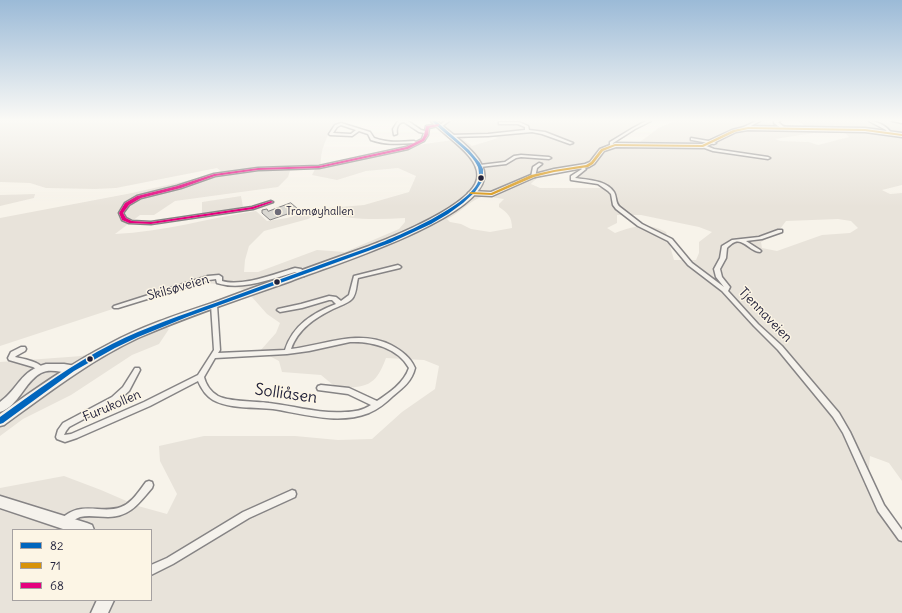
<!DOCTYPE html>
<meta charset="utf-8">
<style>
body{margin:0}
#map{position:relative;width:902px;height:613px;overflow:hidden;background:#f7f3ea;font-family:Delius,sans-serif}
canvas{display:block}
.legend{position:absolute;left:12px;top:529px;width:140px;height:72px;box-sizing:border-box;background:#fcf5e5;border:1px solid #a5a1a1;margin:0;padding:5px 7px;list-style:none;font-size:12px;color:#22223b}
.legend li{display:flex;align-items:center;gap:8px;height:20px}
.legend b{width:20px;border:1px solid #a5a1a1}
</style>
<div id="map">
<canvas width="902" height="613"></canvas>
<ul class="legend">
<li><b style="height:5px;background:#0065bd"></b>82</li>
<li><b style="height:5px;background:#d79209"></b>71</li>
<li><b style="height:5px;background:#e5007d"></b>68</li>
</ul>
</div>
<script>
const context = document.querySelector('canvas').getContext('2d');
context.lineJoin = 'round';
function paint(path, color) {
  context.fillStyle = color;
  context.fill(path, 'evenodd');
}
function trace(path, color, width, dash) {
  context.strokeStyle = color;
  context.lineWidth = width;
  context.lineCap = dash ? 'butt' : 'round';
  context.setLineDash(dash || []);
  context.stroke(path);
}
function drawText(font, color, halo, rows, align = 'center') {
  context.font = font + ' Delius,sans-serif';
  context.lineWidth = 3;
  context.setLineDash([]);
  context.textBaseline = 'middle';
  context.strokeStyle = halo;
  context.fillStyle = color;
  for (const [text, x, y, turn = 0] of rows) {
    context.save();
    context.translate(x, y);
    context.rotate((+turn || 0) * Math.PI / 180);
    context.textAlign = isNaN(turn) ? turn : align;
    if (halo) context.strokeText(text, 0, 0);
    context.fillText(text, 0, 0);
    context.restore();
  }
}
paint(new Path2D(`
 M0,121h336c-8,13 -17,30 -15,46l96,-22 36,-5 -20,-19h214c-10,5 -32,15 -37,24l27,-1 23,-17 15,-6h84l47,6 -7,-6h103v64l-20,5 8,4 12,-1v288l-13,-18 -19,-7 -2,20 34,62v75h-902v-125l64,-12 37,14 37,16 29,8 10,-20 -17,-33 -1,-15 45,-10h91l43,4 34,-1 30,-27 33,-23 4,-23 -15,-6 -38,-2c-11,30 -20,28 -48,31l-17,-14 -39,-3 -3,-11 -19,-10 16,-18 4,-10 -13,-9 -16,-18 1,-3 -22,-8 -25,-2 -71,19 -134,44v-128l132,-25 80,-18 9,-4 -4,-3 -101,20 -21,1 -49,-1 -16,-5 -30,-1zM828,131h15l6,6 -31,8 -9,-3 -28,-1 -6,-2zM472,136h19l7,2 -26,8 -9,-7zM398,168l18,8 -7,16 -45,13 -47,4 -30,9 -20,3 -11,-10c-47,7 -93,21 -141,23l25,-19h14l21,-14 103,-14 10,-10 2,-6 25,-2 -3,6 25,5 29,-9zM581,168l-9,9 1,3 25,5 4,3h-62l-9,-4c12,-14 33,-14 50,-16zM484,196l20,3 -5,5v3c9,6 13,10 13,21l-22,4 -19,-3 -10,-5 -11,-2 -3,-3c13,-6 23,-19 37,-23zM320,212c28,8 56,8 85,6v4l-6,7 -54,23 -28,-2 -59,22h-14l1,-12 4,-14 15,-15 44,-12zM617,215h24l58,12 13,5 -13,10v11l-3,7h-22l-8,-28c-19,-10 -32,-6 -51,1l-8,-5 10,-5zM838,219l13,2 7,7 -8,5 -28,2 -45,16 -15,-3 -1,-6 16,-9 9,-12zM13,530h138v70h-138z
 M35,194l-1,4 -34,8v-11z
 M241,196l2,11 -41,7v-12z
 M163,325l6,4 -10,15 -27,11 -61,40 -48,24 -23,17v-74l82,-6z`), '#e8e3da');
const building = new Path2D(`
 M291,203l8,7 -29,10 -8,-7v-3l5,-1 1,2z`);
paint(building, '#dad8d2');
trace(building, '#868485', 1);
const minor = new Path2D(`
 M398,121h10l13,9 4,1 1,-5 12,-2 2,1 5,-4h4l-8,6 -3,-1 -9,2 -1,7 -4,6 -16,8 -89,19 -61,2 -43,6 -34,12 -40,10 -12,7 -6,8 3,5 6,3 19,1 101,-15 19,-6 2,1 -20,7 -102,15 -22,-1 -7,-3 -3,-7 6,-10 12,-7 40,-10 37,-12 44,-6 61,-2 87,-19 8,-4c-15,1 -29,2 -43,-3l-3,-6 -9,-3 -7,5 -22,-1 -1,-1 6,-9 6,-2 29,9 4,6c13,5 26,4 40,3l2,1 6,-3 2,-6 -5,-1 -15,-10c-6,0 -8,6 -7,12l-3,1 -1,-6zM341,125l15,5 -5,4 -18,-1 4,-6z
 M646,121h5l-16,8 -22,14 -1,4h-2v-5l23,-14z
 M756,121h4l-11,6v2h-2l-3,-2z
 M775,121h5l-2,1 6,5v2h-2l-8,-6v-2z
 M869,121c8,0 18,5 22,12l-3,1 -2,-4z
 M892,121h10v2z
 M499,122h20l9,4 1,4 16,2 28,11 -3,1 -28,-10 -10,-2 -44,4 -38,1 -2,-1 2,-1 38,-1 37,-4v-3l-7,-3h-19z
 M691,138l23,4 2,1 -2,1 -22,-4h-1z
 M702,145h2l10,4 54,8 2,1 -2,1 -55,-8 -11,-4z
 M521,155l28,2 2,1 -2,1 -28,-2 -5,1 -10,6 -26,3 -2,-1 2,-1 25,-3 9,-6z
 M539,163l3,1 -5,4 -2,9h-4l2,-10z
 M581,166h2l3,3 -11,9c13,2 31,2 39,14 3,5 1,11 6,15l22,17 30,15 20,24 32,24 -8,-10 -2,-8 6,-11 2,-12 10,-6 27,-3 19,-7h4v2l-20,7 -16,2 14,9 1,1 -1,1c-9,0 -16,-13 -25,-10 -3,1 -6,4 -8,6l-1,10 -6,11 2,8 8,10 -2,4 30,33 24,22 57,67 11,19 34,73 18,25v11l-3,-1 -21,-29 -35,-78 -10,-16 -55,-67 -24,-24 -32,-35 -34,-26 -20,-24 -30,-15 -22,-17 -3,-4 -2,-11 -3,-3 -10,-7 -27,-4v-4l11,-7 -2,-2z
 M398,265l2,1 1,1 -1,1 -42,10c-2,7 -1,15 -6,21 -5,5 -13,7 -19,10 -18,9 -35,20 -42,40 34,-4 67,-20 100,-4 11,6 19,12 24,23 -3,13 -12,20 -22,28 -7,7 -15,13 -24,17 -31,12 -65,1 -96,-4 -18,-2 -44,0 -60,-9 -7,-4 -12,-12 -15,-19l-48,25 -73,32 -12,4 -8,-3 -1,-2 2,-7 5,-7 49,-26 11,-10 12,-19h4l1,2 -11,21 -11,10 -49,26 -3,4 -2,4 7,-1 73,-32 54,-27 16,-25 -3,-45 1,-1 2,-1 3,2 3,45 -2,3 67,-3c8,-25 28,-37 51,-46l-4,-4h-3l-27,8 -22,4 -3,-2 1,-1 23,-5 28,-8 7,1 5,4 8,-6 5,-19zM350,342c22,-1 48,6 59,26 -5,15 -20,25 -32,33l-28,-13 -28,-3 -3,1 -1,2 1,2 30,4 23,11c-8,5 -16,7 -26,7 -25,2 -51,-6 -76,-9 -14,-2 -39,-1 -51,-7 -7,-4 -12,-11 -14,-19l11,-19 72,-4 22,-3z
 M295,268l6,1 6,5 -3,2 -6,-4h-3c-24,7 -53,19 -78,11l-1,-4 -7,1 -91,28h-4l-1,-1 1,-1 94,-30 11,-1 3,2v4c20,6 53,-7 73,-13z
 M21,347h4l1,2 -1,2 -9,5 -1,1c9,2 22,4 28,11l-1,2h-4l-5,-3 -24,-7 -1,-2 3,-6z
 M149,481l3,1 1,3 -1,3c-13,15 -22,29 -44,29 -10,0 -19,-2 -28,0 -6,2 -10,7 -16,9l-3,-1 -1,-3c1,-3 3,-5 6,-7 18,-13 37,-1 55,-8 11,-4 18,-16 25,-25z
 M292,490l3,1 1,3 -1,3 -46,21 -76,46 -22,11v-10l16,-7 76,-46z`);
const secondary = new Path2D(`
 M748,126l117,2 37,5v4l-37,-5 -117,-2 -12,2 -33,16 -87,-1 -12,4 -10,13 -5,3 -54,10 -43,19 -21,-1 -3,-2 3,-2 20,1 40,-17 23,-6 31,-5 5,-2 10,-13 15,-6 87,1 30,-14z
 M46,364h18l12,2 1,3 -1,3c-11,3 -24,-5 -35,1 -17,9 -22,33 -41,39v-10c19,-14 20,-31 46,-38z`);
const primary = new Path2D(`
 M431,121h6c14,13 52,37 47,58 -9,42 -154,87 -193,102 -51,18 -103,35 -153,57 -49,23 -90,55 -134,87l-4,1v-12c35,-25 70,-50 109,-70 33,-18 70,-30 106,-42 51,-19 103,-38 154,-56 24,-9 103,-41 108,-67 5,-22 -33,-43 -46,-58z
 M0,496l87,27 5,2 2,5h-28l-66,-22z
 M97,600h17l-6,13h-17z`);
trace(minor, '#868485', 3);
trace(secondary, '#868485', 3);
trace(primary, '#868485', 3);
paint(minor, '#f5f2ec');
paint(secondary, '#f5f2ec');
paint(primary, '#f5f2ec');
paint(new Path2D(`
 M432,121h4l33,29 11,13 3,6v11l-8,12 -12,11 -15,11 -17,10 -41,19 -203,74 -49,20 -23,11 -41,23 -71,52 -3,1v-7c36,-26 72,-53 112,-73 34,-17 70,-29 106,-42 51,-19 101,-37 152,-55 24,-9 103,-42 109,-68 0,-3 0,-9 -1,-12 -6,-15 -34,-33 -46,-46z`), '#0065bd');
paint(new Path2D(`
 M748,127l117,2 37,5v2l-37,-5 -117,-2 -13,3 -32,15 -88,-1 -12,5 -10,13 -5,3 -34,5 -20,5 -42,18 -21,-1 -2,-1 2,-1 20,1 40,-18 23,-5 32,-5 5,-3 10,-13 14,-5 87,1 31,-15z`), '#d79209');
paint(new Path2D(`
 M438,124h1v2l-10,2 -1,7 -4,6 -16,8 -89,19 -61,2 -43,6 -34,12 -40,10 -12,7 -6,8 3,5 6,3 19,1 101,-15 19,-6 2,1 -20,7 -102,15 -22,-1 -7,-3 -3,-7 6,-10 12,-7 40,-10 37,-12 44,-6 61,-2 87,-19 16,-8 2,-4 2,-9z`), '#e5007d');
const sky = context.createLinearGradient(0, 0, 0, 207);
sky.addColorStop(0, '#9bbad7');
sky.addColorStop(0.58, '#fbfaf6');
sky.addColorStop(1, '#fbfaf600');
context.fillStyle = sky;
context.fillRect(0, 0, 902, 207);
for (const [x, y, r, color] of [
 [481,178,3.5,"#22223b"],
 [278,212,4,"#6d6b78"],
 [277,282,3.5,"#22223b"],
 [90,359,3.5,"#22223b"]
]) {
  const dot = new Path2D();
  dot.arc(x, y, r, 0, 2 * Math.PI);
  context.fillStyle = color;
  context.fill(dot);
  trace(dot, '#fcf5e5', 1.5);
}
drawText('11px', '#22223b', '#fcf5e5', [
 ["Tromøyhallen",286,212]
], 'left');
drawText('13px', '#22223b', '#fcf5e5', [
 ["Skilsøveien",178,288,-16],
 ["Tjennaveien",765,315,46],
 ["Furukollen",112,406,-23]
]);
drawText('16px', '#22223b', '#fcf5e5', [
 ["Solliåsen",286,394,8]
]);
</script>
